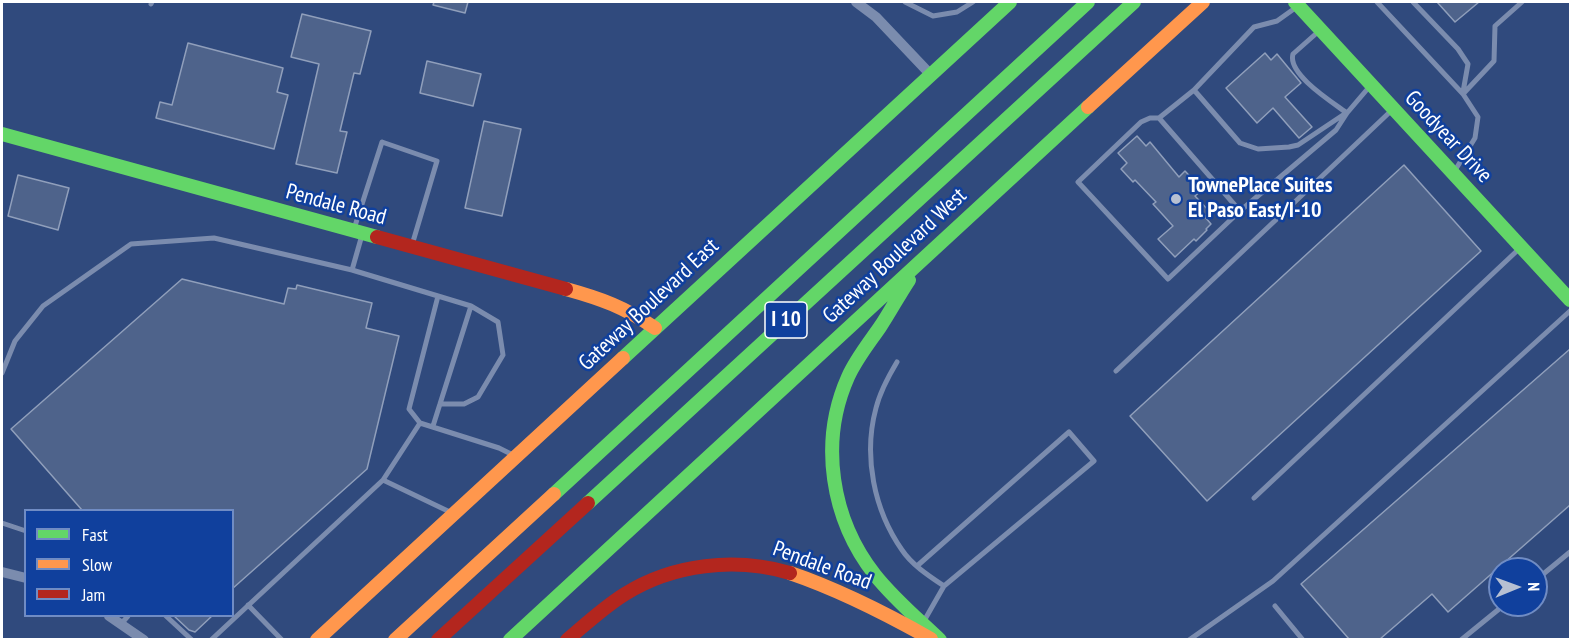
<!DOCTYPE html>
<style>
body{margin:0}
#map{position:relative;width:1572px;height:641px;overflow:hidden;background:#304a7d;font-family:"PT Sans Narrow",sans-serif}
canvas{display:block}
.frame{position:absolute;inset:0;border:3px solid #fff;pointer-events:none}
.legend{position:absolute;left:24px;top:509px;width:210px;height:108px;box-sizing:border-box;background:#10409d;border:2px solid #708cc4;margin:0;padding:8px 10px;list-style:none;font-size:18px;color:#fff}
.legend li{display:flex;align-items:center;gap:12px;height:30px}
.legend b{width:30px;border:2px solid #708cc4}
.north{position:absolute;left:1488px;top:557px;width:60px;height:60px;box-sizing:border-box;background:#10409d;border:2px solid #708cc4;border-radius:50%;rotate:89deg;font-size:16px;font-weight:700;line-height:24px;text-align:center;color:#fff}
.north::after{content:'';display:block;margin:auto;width:21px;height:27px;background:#b7c0d2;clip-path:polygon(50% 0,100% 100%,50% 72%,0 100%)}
</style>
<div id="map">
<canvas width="1572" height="641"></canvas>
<div class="frame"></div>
<ul class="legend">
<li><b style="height:8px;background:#63d668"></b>Fast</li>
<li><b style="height:8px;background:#ff974d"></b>Slow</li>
<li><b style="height:8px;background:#b3261e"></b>Jam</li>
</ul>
<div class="north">N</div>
</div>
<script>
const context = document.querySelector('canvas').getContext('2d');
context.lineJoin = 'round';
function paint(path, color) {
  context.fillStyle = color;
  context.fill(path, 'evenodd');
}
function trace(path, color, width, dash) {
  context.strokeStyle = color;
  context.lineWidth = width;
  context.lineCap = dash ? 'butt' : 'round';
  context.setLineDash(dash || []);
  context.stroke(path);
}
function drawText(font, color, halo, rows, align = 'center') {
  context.font = font + ' "PT Sans Narrow",sans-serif';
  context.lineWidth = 5;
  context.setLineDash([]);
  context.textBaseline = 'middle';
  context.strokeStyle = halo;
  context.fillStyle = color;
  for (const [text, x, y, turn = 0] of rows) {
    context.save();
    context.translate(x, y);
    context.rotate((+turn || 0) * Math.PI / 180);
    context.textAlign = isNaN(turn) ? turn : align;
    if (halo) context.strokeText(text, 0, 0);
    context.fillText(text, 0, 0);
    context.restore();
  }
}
const building = new Path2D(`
 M434,2h34l-3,11 -32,-8z
 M1437,2h42l-24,20z
 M302,14l69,17 -11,43 -6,-1 -14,58 7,1 -10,41 -41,-9 23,-100 -28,-7z
 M188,43l95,25 -6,24 11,3 -14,54 -118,-31 4,-16 12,3z
 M1265,53l6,7 6,-6 24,29 -16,14 27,30 -13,11 -26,-30 -16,15 -31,-35z
 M427,61l54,13 -8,32 -53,-13z
 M484,121l37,8 -19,87 -37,-8z
 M1137,136l9,10 4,-4 29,35 6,-6 12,13 -1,2 5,5 -6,5 15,16 -5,5 6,7 -5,5 1,1 -11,11 -2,-2 -19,18 -17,-18 15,-13 -20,-22 3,-2 -21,-22 -2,2 -12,-13 6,-6 -9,-10z
 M1404,165l77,86 -274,250 -77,-85z
 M18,175l51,13 -11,42 -50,-14z
 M182,279l102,25 4,-16 8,1 1,-4 75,18 -6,25 33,8 -32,133 -135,120v-79h-150l-71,-81z
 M1570,349v156l-122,107 -16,-18 -52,45h-31l-48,-55z
 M173,615h40l-18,17 -6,-2z`);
paint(building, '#4e638b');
trace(building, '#909fbb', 1.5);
trace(new Path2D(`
 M905,2l28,14 24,-4 16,-10
 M1377,2l86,92 15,23 -3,21 -21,34
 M1413,2l45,47 10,15 -5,28
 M151,4l1,-2
 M1298,6l-21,15 -23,6 -60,63 46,53 18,6 31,-2 9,-2 45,-30
 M1319,31l-26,23c-6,20 39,48 54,59
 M1194,90l-35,28 81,93 96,-81 11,-17 23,-27
 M1463,94l31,-33 1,-35 27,-24
 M1159,118h-9l-9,4 -63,60 90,97 72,-68
 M354,229l28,-87 55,19 -25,84
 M352,270l86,26 -29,113 11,14 79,25 16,8
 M438,296l33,10 27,16 5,33 -25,42 -14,7h-24
 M897,362c-9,15 -17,30 -21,46 -13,48 -2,102 26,142 10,15 27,26 42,36
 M1116,371l276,-261
 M2,373l13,-32 28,-35 88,-62 83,-6 138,32 10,-35
 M433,426l38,-120
 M383,480l69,33
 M1254,498l266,-250
 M2,523l24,8
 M917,566l152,-134 25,29 -150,125 -20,35
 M1536,580l34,-28
 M248,605l34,35
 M1275,606l28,34
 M166,616l26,24
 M121,624l7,-8
 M211,640l172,-160 37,-57
 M1189,640l84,-59 297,-270
 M1461,640l43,-35`), '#7b8cae', 5);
trace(new Path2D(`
 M856,2l20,15 55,58
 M2,572l24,6
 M109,616l35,24`), '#7b8cae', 10);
trace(new Path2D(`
 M1295,2l275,298
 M2,134l375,103
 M909,280c-10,15 -19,32 -29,47 -11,16 -24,32 -32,50 -29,65 -17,142 27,198 19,24 43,44 65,65
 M623,358l387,-356
 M554,494l534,-492
 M588,503l546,-501
 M510,640l578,-533`), '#63d668', 14);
trace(new Path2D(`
 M1088,107l115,-105
 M566,289c36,10 58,18 89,39
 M790,573c50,17 95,40 141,66
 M317,640l306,-282
 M395,640l159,-146`), '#ff974d', 14);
trace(new Path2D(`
 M377,237l189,52
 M438,640l150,-137
 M567,640c19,-16 37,-33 58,-46 48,-30 110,-37 165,-21`), '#b3261e', 14);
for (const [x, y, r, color] of [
 [1176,199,6,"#b7c0d2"]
]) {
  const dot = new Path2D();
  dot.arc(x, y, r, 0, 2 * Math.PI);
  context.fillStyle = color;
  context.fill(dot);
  trace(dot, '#10409d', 2);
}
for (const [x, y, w] of [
 [786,320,42]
]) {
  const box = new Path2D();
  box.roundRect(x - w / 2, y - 18, w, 36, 4.5);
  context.fillStyle = '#10409d';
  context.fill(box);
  trace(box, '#fff', 1.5);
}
drawText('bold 21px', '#fff', null, [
 ["I 10",786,320]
]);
drawText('22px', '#fff', '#10409d', [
 ["Goodyear Drive",1448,137,47],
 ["Pendale Road",336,205,15],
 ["Gateway Boulevard West",895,256,-43],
 ["Gateway Boulevard East",649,305,-43],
 ["Pendale Road",822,566,20]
]);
drawText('bold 22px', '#fff', '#10409d', [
 ["TownePlace Suites",1188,186],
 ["El Paso East/I-10",1188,211]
], 'left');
</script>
